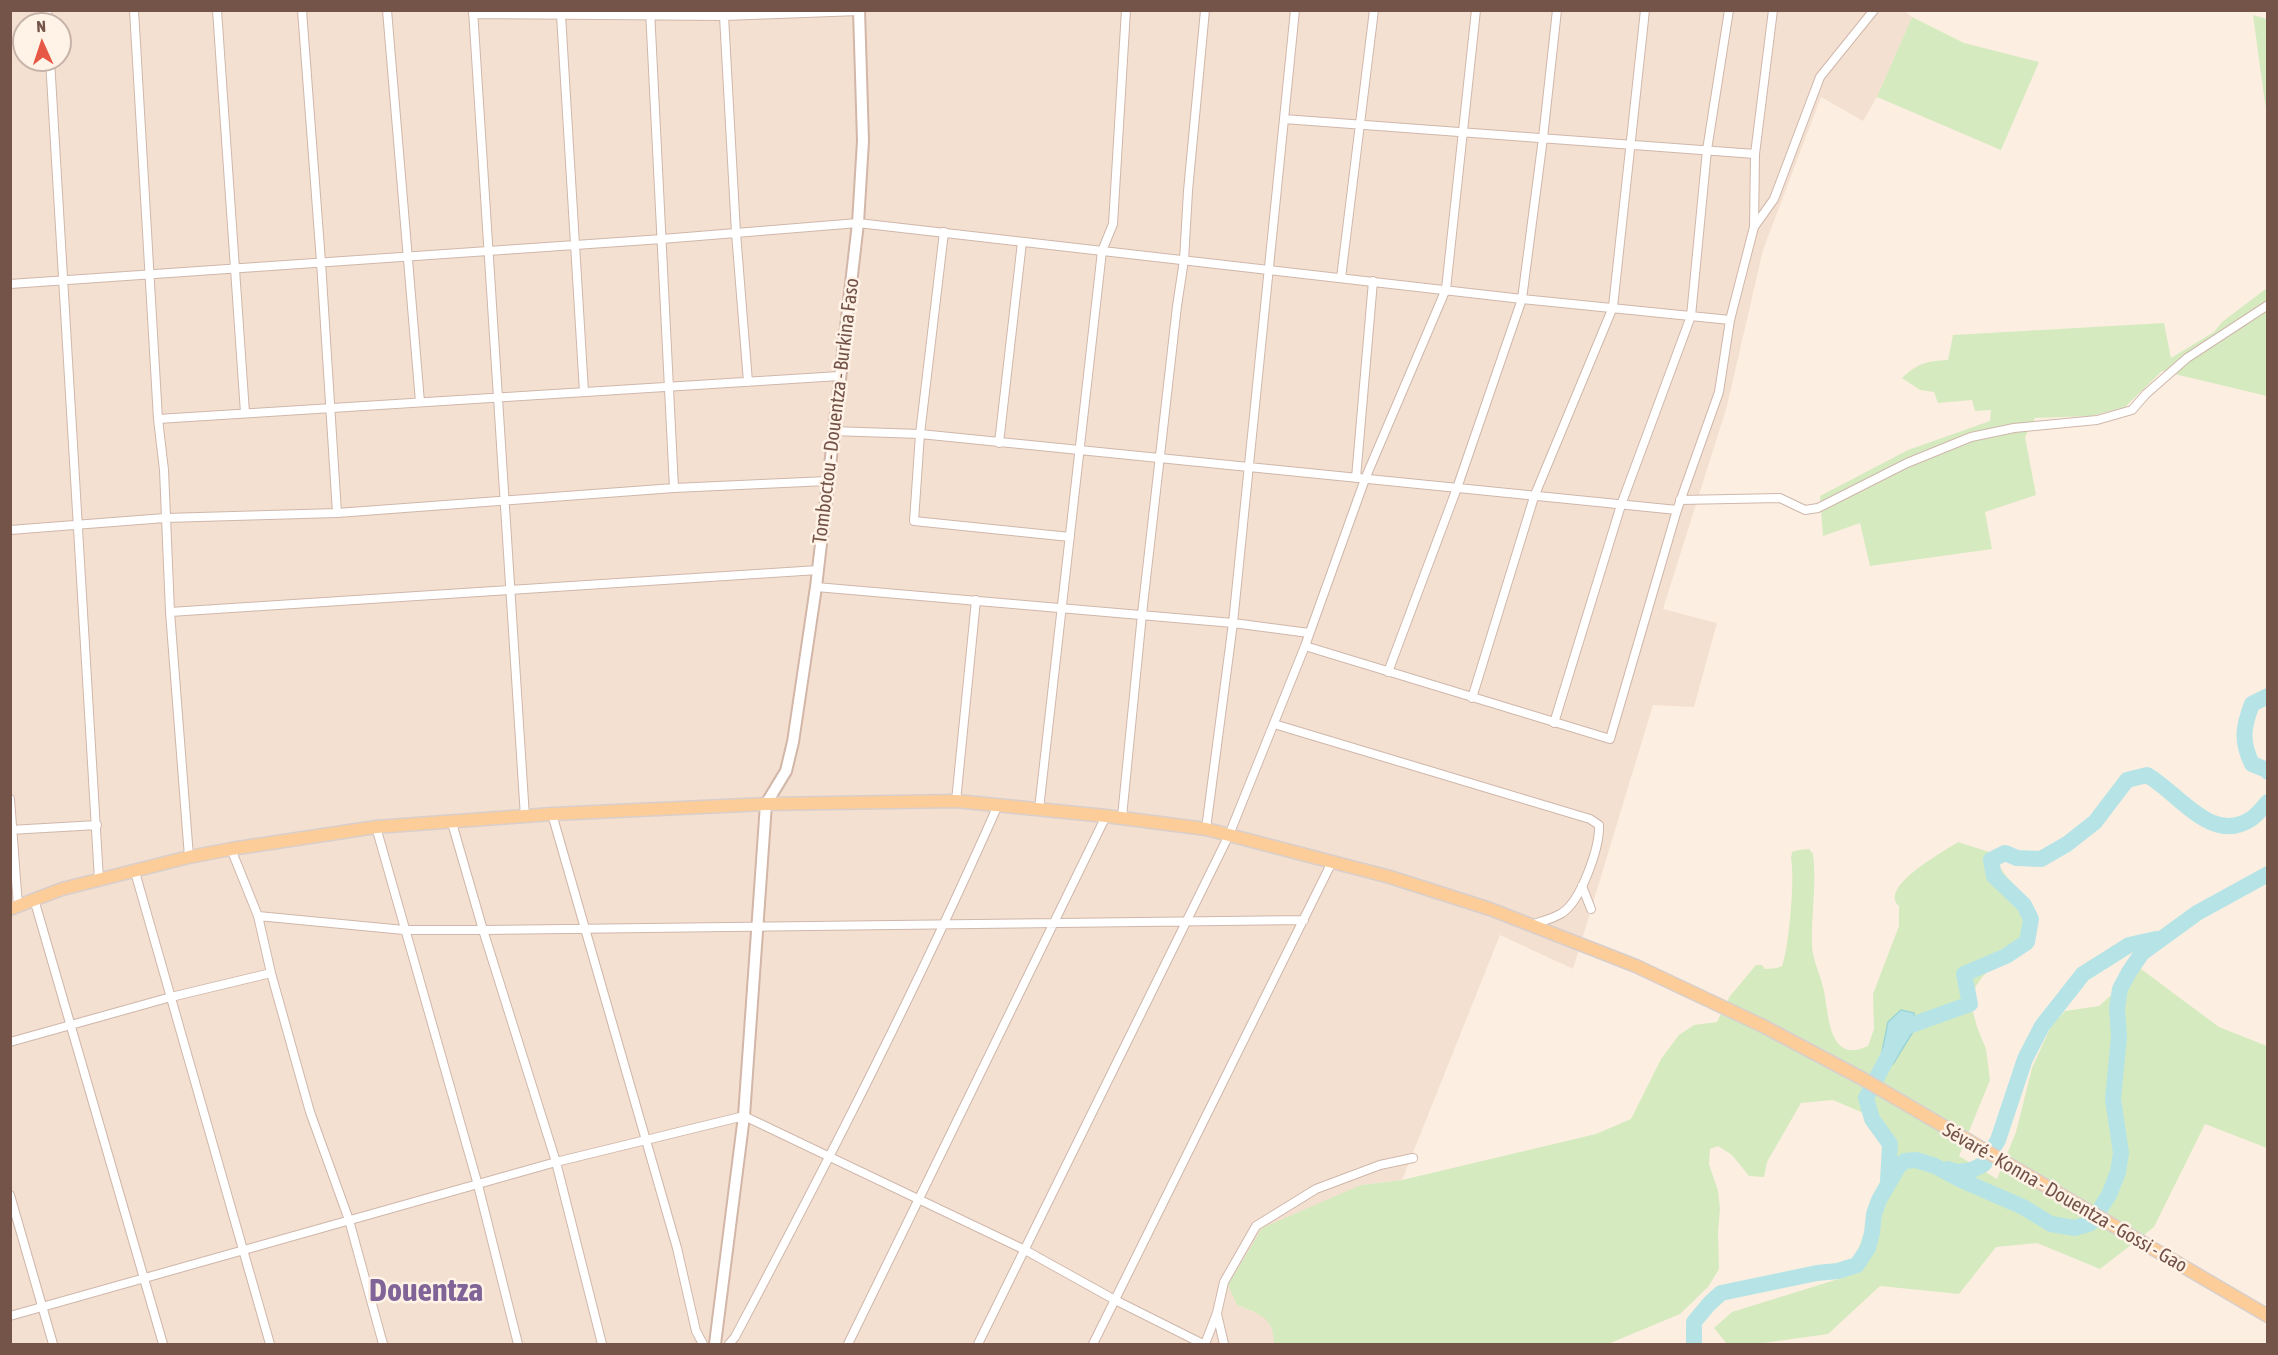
<!DOCTYPE html>
<meta charset="utf-8">
<style>
body{margin:0}
#map{position:relative;width:2278px;height:1355px;overflow:hidden;background:#fcefe1;font-family:"Asap Condensed",sans-serif}
canvas{display:block}
.frame{position:absolute;inset:0;border:12px solid #745348;pointer-events:none}
.north{position:absolute;left:12px;top:12px;width:60px;height:60px;box-sizing:border-box;background:#fff3e8;border:2px solid #c7b3a8;border-radius:50%;rotate:357deg;font-size:16px;font-weight:700;line-height:24px;text-align:center;color:#745348}
.north::after{content:'';display:block;margin:auto;width:21px;height:27px;background:#e75745;clip-path:polygon(50% 0,100% 100%,50% 72%,0 100%)}
</style>
<div id="map">
<canvas width="2278" height="1355"></canvas>
<div class="frame"></div>
<div class="north">N</div>
</div>
<script>
const context = document.querySelector('canvas').getContext('2d');
context.lineJoin = 'round';
function paint(path, color) {
  context.fillStyle = color;
  context.fill(path, 'evenodd');
}
function trace(path, color, width, dash) {
  context.strokeStyle = color;
  context.lineWidth = width;
  context.lineCap = dash ? 'butt' : 'round';
  context.setLineDash(dash || []);
  context.stroke(path);
}
function drawText(font, color, halo, rows, align = 'center') {
  context.font = font + ' "Asap Condensed",sans-serif';
  context.lineWidth = 5;
  context.setLineDash([]);
  context.textBaseline = 'middle';
  context.strokeStyle = halo;
  context.fillStyle = color;
  for (const [text, x, y, turn = 0] of rows) {
    context.save();
    context.translate(x, y);
    context.rotate((+turn || 0) * Math.PI / 180);
    context.textAlign = isNaN(turn) ? turn : align;
    if (halo) context.strokeText(text, 0, 0);
    context.fillText(text, 0, 0);
    context.restore();
  }
}
paint(new Path2D(`
 M1903,10l9,7 -35,80 -14,24 -42,-24 -58,153 -36,156 -64,203 54,14 -23,84 -41,-2 -80,264 -73,-34 -98,245 -41,5 -124,120 28,12 9,15v12h-1263l-1,-1333zM24,24h36v36h-36z`), '#f4e0d0');
paint(new Path2D(`
 M2253,15l14,4v95l-2,-11z
 M1912,17l52,26 75,19 -38,88 -124,-53z
 M2267,288v108l-105,-25 -37,36 -34,9 -56,2 -10,19 11,58 -51,17 7,37 -122,17 -10,-43 -37,13 -3,-40 88,-46 82,-29 1,-11 -16,1 -3,-11 -34,3 -4,-11 -14,-2 -18,-12c16,-15 25,-17 46,-18l5,-25 211,-12 7,35 43,-26 8,-10z
 M1958,842l31,10 48,67 -15,21 -39,36 -7,10 -5,18 6,23 9,22 4,31 -31,76 38,23 19,-47 16,-64 20,-44 13,-13 34,-5 42,-37 78,58 48,19v102l-62,-24 -51,103 -54,42 -63,-26 -41,4 -37,47 -79,-8 -52,48 -72,10h-29l-13,-16 18,-16 116,-36 47,-124 -27,-37 -35,-15 -32,3 -34,59 -3,15 -15,-1 -17,-21 -14,-9 -8,3 -1,15 9,27 2,18 -2,23 1,37 -11,18 -28,27 -72,30h-334c0,-27 -15,-30 -37,-39l-9,-20 34,-57 99,-43 41,-5 194,-46 35,-15 30,-60 18,-24 15,-10 23,-3 13,-26 26,-31h6l3,4 12,-1 5,-2c7,-19 13,-87 9,-108l1,-6 6,-2 11,-1 4,5c4,30 -2,61 -1,92 1,15 9,30 12,45 5,23 4,74 44,55l6,-17 -1,-35 26,-68v-20c-21,-19 44,-54 59,-64z`), '#d6eac0');
const water = new Path2D(`
 M1901,1010l13,3v17l-21,34 -12,-7 7,-35z`);
paint(water, '#b6e4e6');
trace(water, '#9cd5d7', 1.5);
trace(new Path2D(`
 M2268,696l-16,8c-9,23 -11,37 0,60l15,6 1,2
 M1948,1169l9,3 15,-2 12,-6 14,-24 27,-81 17,-33 41,-52 46,-29 27,-6
 M1888,1181l2,-37 -18,-25 -6,-21 37,-70 67,-24 -6,-30 42,-18 21,-14 4,-23 -7,-14 -30,-29 -3,-16 14,-7 12,5 24,1 26,-15 28,-22 32,-42 20,-5c32,18 64,70 104,44 6,-4 12,-12 17,-17
 M1694,1344v-22l15,-18 12,-11 96,-20 21,-2 19,-6 11,-17 4,-15 2,-19 5,-14 19,-33 7,-6 11,-1 19,6 26,14 62,27 28,17 24,4 16,-5 18,-28 9,-23 3,-19 -8,-54 6,-62 -2,-29 3,-19 9,-17 13,-19 55,-40 71,-39`), '#b6e4e6', 16);
const minor = new Path2D(`
 M47,10l1,14
 M134,10l24,409 6,51 6,142 19,245
 M217,10l28,403
 M302,10l19,252 16,251
 M387,10l33,392
 M473,10l52,807
 M650,10l24,478
 M473,14l251,2 135,-5
 M561,15l23,377
 M724,16l12,217 12,149
 M50,60l49,820
 M1284,119l471,35
 M1754,227l20,-28 46,-122 54,-67
 M944,232l-24,202 -6,87 156,16
 M1341,278l33,-268
 M10,284l652,-45 196,-16 664,76 208,21
 M158,419l681,-43
 M832,431l88,3 757,76
 M999,443l23,-201
 M1356,478l17,-197
 M1680,500l100,-2 25,12 13,-2 89,-45 64,-26 43,-9 83,-8 35,-10 14,-16 41,-36 81,-53
 M10,530l155,-12 172,-5 337,-25 153,-7
 M816,587l417,36 76,10
 M170,612l648,-42
 M1305,646l305,93 67,-229 42,-118 11,-72 24,-93 1,-73 18,-144
 M1388,672l69,-184 65,-189 21,-161 14,-128
 M1472,698l62,-201 79,-190 32,-297
 M1554,723l67,-218 70,-189 16,-166 22,-140
 M1274,724l316,95 9,6c1,22 -18,76 -37,88 -9,6 -21,8 -31,12
 M10,799l8,107
 M956,801l20,-201
 M1039,809l63,-558 11,-27 13,-214
 M552,814l125,434 19,83 7,13
 M1122,817l20,-203 35,-308 7,-46 4,-69 17,-181
 M452,823l31,107 73,232 46,182
 M376,827l102,358 40,159
 M1206,829l27,-206 62,-613
 M10,830l87,-5
 M231,849l27,67 13,57 39,139 39,108 34,124
 M135,872l135,472
 M1582,886l9,23
 M34,899l129,445
 M258,916l146,14h79l821,-10
 M10,1042l161,-45 100,-24
 M10,1195l43,149
 M1217,1314l7,30
 M10,1316l546,-154 188,-46 281,134 90,50 88,44
 M729,1344l6,-7c93,-175 183,-351 263,-532
 M848,1344l258,-528
 M978,1344l251,-509 76,-189 60,-167 81,-190 30,-279
 M1093,1344l239,-482
 M1205,1344l12,-31 7,-31 32,-56 60,-37 64,-24 33,-7`);
const secondary = new Path2D(`
 M715,1344l29,-228 22,-312 20,-33 7,-29 23,-155 42,-364 5,-82 -4,-131`);
const primary = new Path2D(`
 M10,909l52,-20 127,-32 42,-8 145,-22 176,-13 214,-10 190,-3 150,15 100,13 184,48 100,32 146,57 127,60 100,53 405,237`);
trace(minor, '#cfb7ab', 10);
trace(secondary, '#d2b6a8', 14);
trace(primary, '#d8cfcc', 15);
trace(minor, '#fff', 8);
trace(secondary, '#fff', 10);
trace(primary, '#fccc99', 12);
drawText('20px', '#745348', '#fff3e8', [
 ["Tomboctou - Douentza - Burkina Faso",836,411,-83],
 ["Sévaré - Konna - Douentza - Gossi - Gao",2065,1198,30]
]);
drawText('bold 32px', '#806397', '#fff3e8', [
 ["Douentza",426,1291]
]);
</script>
